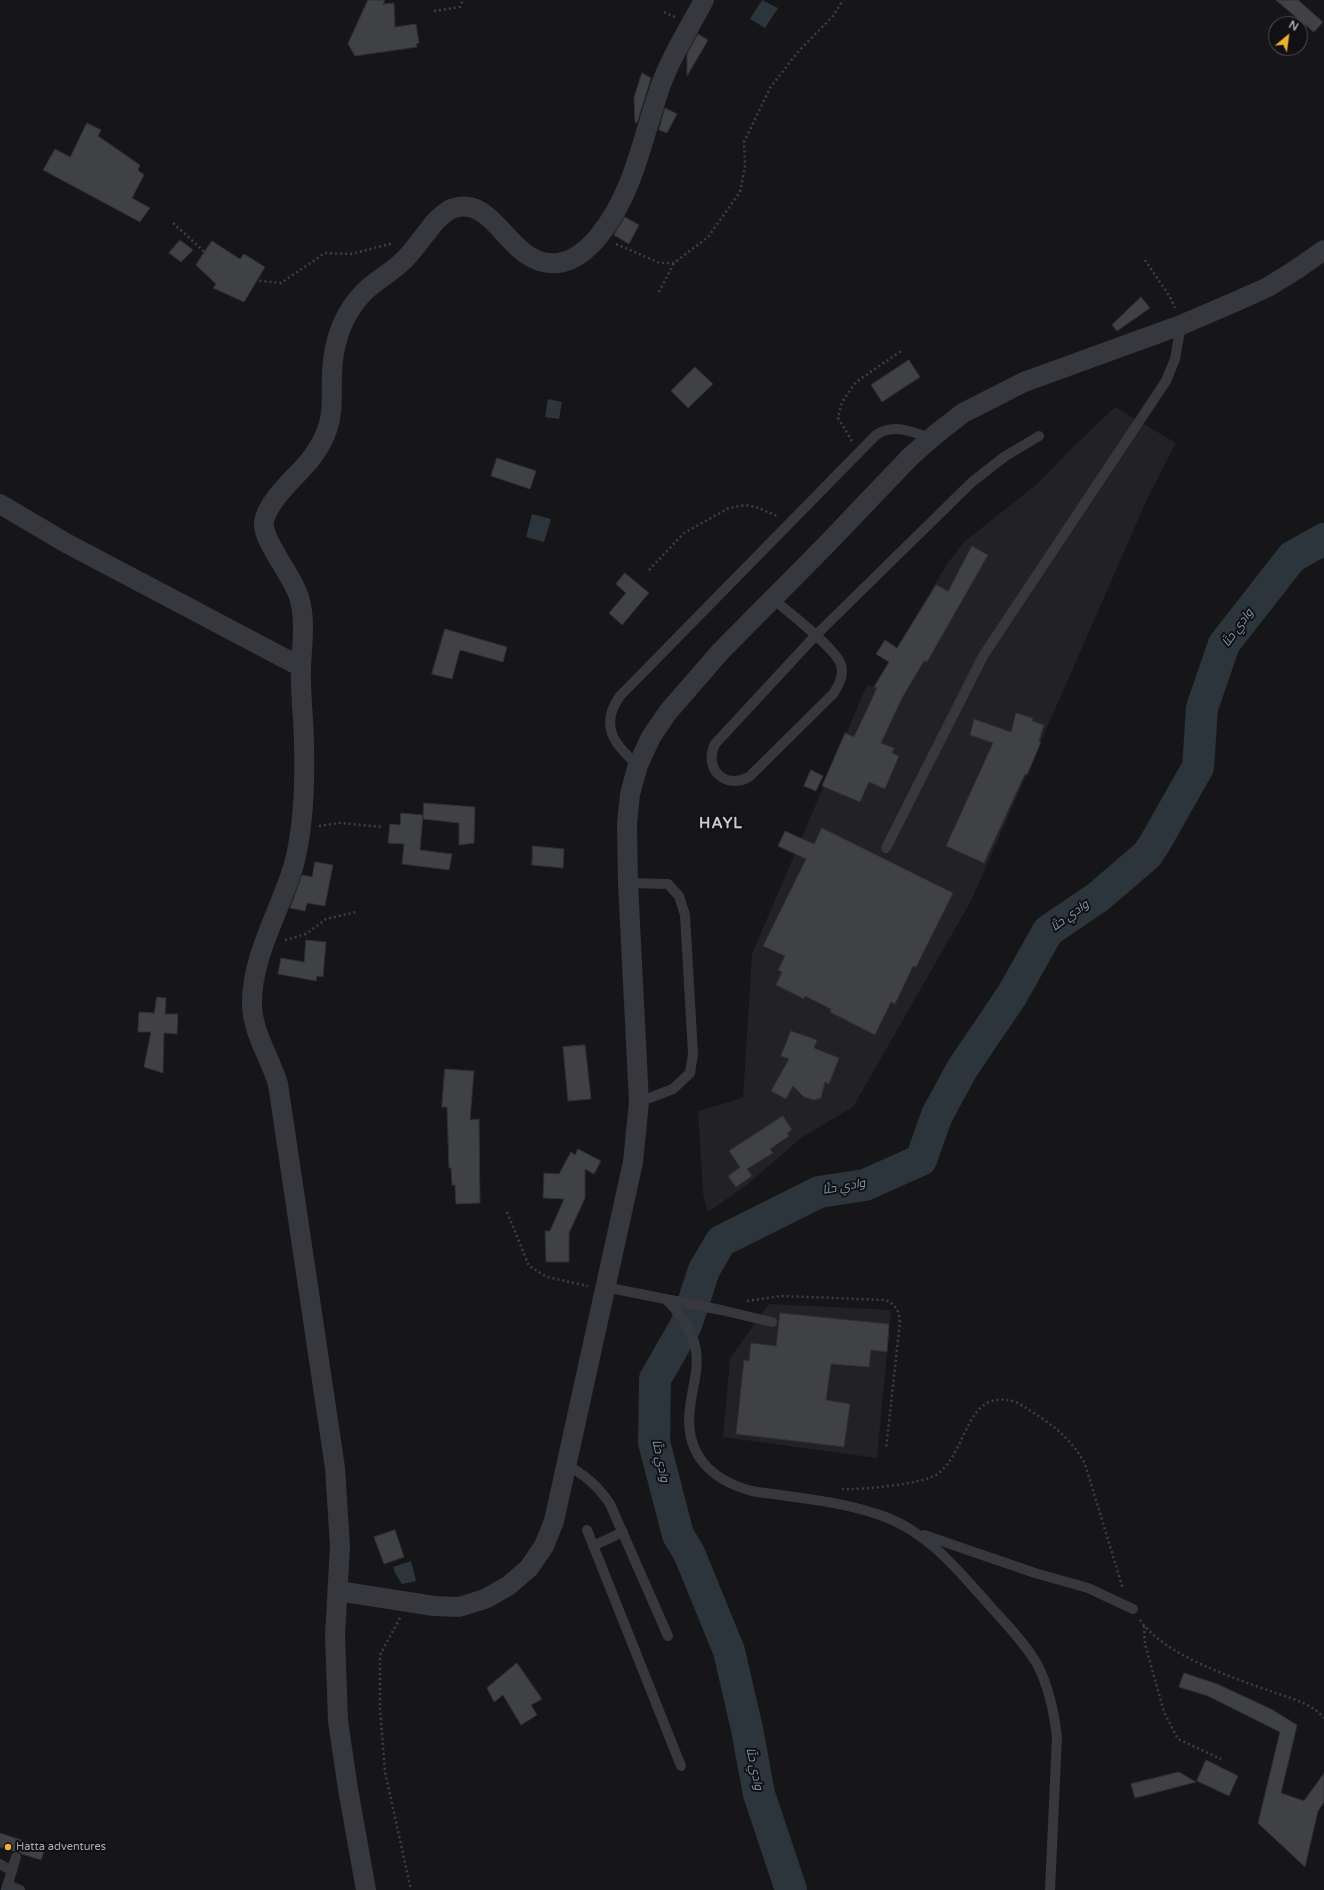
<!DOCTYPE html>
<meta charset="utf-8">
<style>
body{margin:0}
#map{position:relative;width:1324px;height:1890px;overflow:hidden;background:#161618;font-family:"Varela Round",sans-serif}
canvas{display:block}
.north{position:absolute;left:1268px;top:16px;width:40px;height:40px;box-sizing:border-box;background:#111113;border:1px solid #4d4f55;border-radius:50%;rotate:29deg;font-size:11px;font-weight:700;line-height:16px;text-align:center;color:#a8adb8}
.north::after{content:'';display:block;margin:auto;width:14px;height:18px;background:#f2b134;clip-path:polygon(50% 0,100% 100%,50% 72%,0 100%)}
</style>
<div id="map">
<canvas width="1324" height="1890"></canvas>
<div class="north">N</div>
</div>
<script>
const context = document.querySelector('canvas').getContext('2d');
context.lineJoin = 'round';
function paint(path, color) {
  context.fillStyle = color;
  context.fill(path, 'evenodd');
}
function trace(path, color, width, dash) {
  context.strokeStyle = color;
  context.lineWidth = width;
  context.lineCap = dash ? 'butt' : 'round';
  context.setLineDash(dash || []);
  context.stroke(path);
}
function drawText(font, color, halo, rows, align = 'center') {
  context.font = font + ' "Varela Round",Cairo,sans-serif';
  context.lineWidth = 4;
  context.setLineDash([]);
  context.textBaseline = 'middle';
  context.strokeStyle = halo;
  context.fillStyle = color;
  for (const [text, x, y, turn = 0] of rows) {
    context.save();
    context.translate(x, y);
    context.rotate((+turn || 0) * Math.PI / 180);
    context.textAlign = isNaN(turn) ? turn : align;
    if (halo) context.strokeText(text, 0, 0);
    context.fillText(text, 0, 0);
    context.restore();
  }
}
paint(new Path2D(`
 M1115,407l61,36 -28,54 -176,402 -119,208 -52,31 -54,47 -39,27 -5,-19 -5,-82 45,-13 9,-144 115,-269 7,2 73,-123 17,-22 73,-58 35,-36z
 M769,1304l122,6 -14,148 -154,-21 7,-79z`), '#222225');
paint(new Path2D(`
 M762,0l16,8 -13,20 -15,-9z
 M548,399l14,3 -3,17 -14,-2z
 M532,514l19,5 -7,23 -18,-5z
 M411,1561l5,20 -14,3 -7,-11 -2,-6z`), '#2c353c');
trace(new Path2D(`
 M791,1890l-32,-96 -12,-65 -18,-78 -40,-98 -11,-18 -24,-93 1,-63 31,-54 18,-55 17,-29 98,-49 46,-7 56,-25 16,-45 25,-46 50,-74 36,-64 50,-34 49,-42 8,-12 43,-76 4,-59 22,-64 68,-87 32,-18`), '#2c353c', 32);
const building = new Path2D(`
 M368,0h17l-2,4 11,-1 1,24 21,-3 3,19 -3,1 1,3 -62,9 -7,-12z
 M1276,0h22l25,22 -9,10z
 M698,34l10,6 -21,36v-22z
 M642,73l9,5 -14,45 -2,-1 -1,-24z
 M665,108l12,6 -10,19 -8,-3z
 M87,123l14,7 -3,6 42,29 -2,5 6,5 -12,23 18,10 -10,14 -97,-52 12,-21 15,8z
 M625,217l14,8 -10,19 -15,-9z
 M180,240l13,10 -12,12 -12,-9z
 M212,241l28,18 4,-5 21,13 -21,35 -31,-14 3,-4 -20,-19z
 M1141,297l9,11 -33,23 -5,-6z
 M909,360l11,17 -38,25 -11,-17z
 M695,367l18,17 -25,24 -17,-17z
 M497,458l39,13 -6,18 -39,-13z
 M972,546l16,9 -61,107 -3,-1 -22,37 -21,45 13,5 -2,5 7,3 -14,33 -16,-7 -9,20 -38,-16 23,-53 9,4 23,-49 -3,-1 15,-25 -13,-8 9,-14 12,8 39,-63 12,6z
 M625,573l24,20 -27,32 -13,-12 17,-20 -10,-9z
 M445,629l62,18 -4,15 -43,-12 -8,29 -20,-5z
 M1016,713l17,5 -1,3 12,4 -5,16 2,1 -14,33 -2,-1 -41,89 -38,-17 47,-103 -23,-8 4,-16 37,13z
 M811,770l12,6 -7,15 -12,-5z
 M424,803l51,4 -1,36 -15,2v-22l-36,-4z
 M401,813l22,2 -3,35 32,4 -3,16 -47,-6 2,-20 -16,-1 2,-19 10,1z
 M822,828l131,65 -37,74 -3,-1 -18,38 -4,-2 -16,33 -45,-23 1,-3 -26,-13 -1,3 -28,-14 6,-13 -4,-2 7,-14 -22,-10 43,-87 -28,-13 7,-15 29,13z
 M533,846l31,3 -1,19 -31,-3z
 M315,862l18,3 -8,41 -18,-3 -2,8 -15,-3 12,-33 10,2z
 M306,940l20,2 -3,35 -6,-1 -1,5 -38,-7 3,-16 23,4z
 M157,997l9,1 -1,16h13l-1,20 -13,-1 -1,40 -19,-6 7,-35h-13l1,-20 15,1z
 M791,1031l26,9 -3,8 25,10 -10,26 -4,-2 -4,16 -7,2 -10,-3 -11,-11 -7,13 -15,-8 18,-32 -8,-3z
 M585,1045l6,54 -23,2 -5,-54z
 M445,1069l29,2 -4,49 9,-1 1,84 -24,1 -1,-19h-3l-1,-17h-2l-2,-61h-5z
 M783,1116l9,14 -5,3 2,3 -19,13 3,4 -26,16 5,7 -16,11 -8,-11 12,-9 -11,-16z
 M578,1149l23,12 -7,13 -9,-5v29l-16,35v29h-23l-1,-31h5l14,-32 -21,-1 1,-25 15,1 12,-22 4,3z
 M780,1313l109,11 -2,28 -16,-2 -2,17 -38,-3 -5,36 24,4 -6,43 -108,-13 8,-74 5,1 2,-18 25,3z
 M395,1530l9,27 -20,7 -10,-27z
 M517,1663l25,36 -11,6 6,10 -16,10 -18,-30 -9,7 -7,-14z
 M1184,1673l33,11 54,25 26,16 -16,68 23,8 20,-28v29l-6,9 -13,56 -47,-44 22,-91 -72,-36 -29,-9z
 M1206,1760l32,16 -9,20 -32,-15z
 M1179,1772l17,10 -61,16 -4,-14z
 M0,1833l45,15 -4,12 -19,-6 -4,-3h-5l-13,-4z`);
paint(building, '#404145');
trace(building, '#303034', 1);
trace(new Path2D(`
 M434,11l26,-4 3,-7
 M664,12l11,5
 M173,223l36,33 52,25 20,2 44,-30 26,1 43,-11
 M616,244l44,19h14l34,-26 32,-45 5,-25 -1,-25 26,-54 27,-35 36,-37 10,-16
 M1145,260l25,37 5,11
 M659,292l15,-29
 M852,441l-14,-23 4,-16 14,-20 45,-31
 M649,570l35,-37 45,-25 16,-3 11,2 21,9
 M319,826l21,-3 42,4
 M285,940l21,-6 20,-15 30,-7
 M507,1212l22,54 18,11 41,9
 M747,1301l34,-5 105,4c10,5 13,11 14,22l-14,127
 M842,1489c19,1 80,-5 94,-14 33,-22 28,-89 80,-73 27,16 54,33 69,62l38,125
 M400,1618l-20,37v53l5,64 26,118
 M1140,1620c24,35 91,57 130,71 19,7 40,11 54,27
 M1144,1626l1,18 19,68 14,27 43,20`), '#3d3f44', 2.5, [2, 3]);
trace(new Path2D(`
 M773,599c15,13 64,50 68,66 3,11 -2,20 -8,29l-84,83c-24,13 -46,-8 -34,-33l100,-108 157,-154 32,-25 35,-21
 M638,765c-24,-20 -39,-40 -18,-69l256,-261c18,-12 36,-3 55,3
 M886,848l97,-192 183,-275 9,-22 6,-34
 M628,883l40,1 11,12 6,19 8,139 -3,19 -17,16 -34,13
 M605,1287l116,23 51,12
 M666,1299c14,15 27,31 30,52 3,19 -4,37 -6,57 -6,45 20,72 62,83 45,7 93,10 136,27 43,17 73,56 103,89 16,18 34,36 46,57 12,23 17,47 20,73l-7,153
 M566,1465c19,9 32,21 44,39l58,132
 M587,1530l94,236
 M924,1535l111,38 53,15 45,21
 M593,1546l30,-14
 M0,1864l12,7
 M7,1885l13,5
 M6,1890l10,-33`), '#37383d', 10);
trace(new Path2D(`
 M0,504l66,39 235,124
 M338,1591l96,15 25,1 26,-8 23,-13 21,-18 15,-22 10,-25 79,-359 6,-60 -11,-219 -1,-59 3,-30 8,-29 13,-28 17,-25 52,-60 105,-106 85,-89 26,-23 27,-21 61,-31 157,-57 56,-24 31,-14 29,-18 27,-19
 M366,1890l-18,-101 -10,-68 -3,-86 5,-89 -5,-78 -57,-384c-8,-27 -25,-50 -26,-79 -1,-49 29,-95 42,-141 10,-38 11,-81 10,-119 0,-26 -4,-52 -3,-78 1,-24 5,-46 -2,-70 -7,-23 -37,-56 -35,-75 3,-21 33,-46 46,-62 7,-9 13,-19 17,-30 7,-19 4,-36 5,-56 1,-31 11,-61 33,-83 12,-11 27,-19 39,-31 11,-11 20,-25 31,-38 5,-5 10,-10 16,-13 46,-17 56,59 107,54 16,-2 30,-14 40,-26 37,-44 45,-104 64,-155 11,-29 28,-55 42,-82`), '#37383d', 20);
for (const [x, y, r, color] of [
 [8,1847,4,"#f2b134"]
]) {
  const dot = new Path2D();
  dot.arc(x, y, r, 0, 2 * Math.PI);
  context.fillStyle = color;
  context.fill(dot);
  trace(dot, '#111113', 1.5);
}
drawText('11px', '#a8adb8', '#111113', [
 ["Hatta adventures",16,1847]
], 'left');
drawText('italic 12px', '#7f9bb3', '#111113', [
 ["وادي حتّا",1238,628,-54],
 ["وادي حتّا",1070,916,-36],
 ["وادي حتّا",844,1187,-10],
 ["وادي حتّا",660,1461,78],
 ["وادي حتّا",754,1769,78]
]);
context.letterSpacing = '1px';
drawText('bold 15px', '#c9ccd4', '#111113', [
 ["HAYL",721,824]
]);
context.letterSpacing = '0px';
</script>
